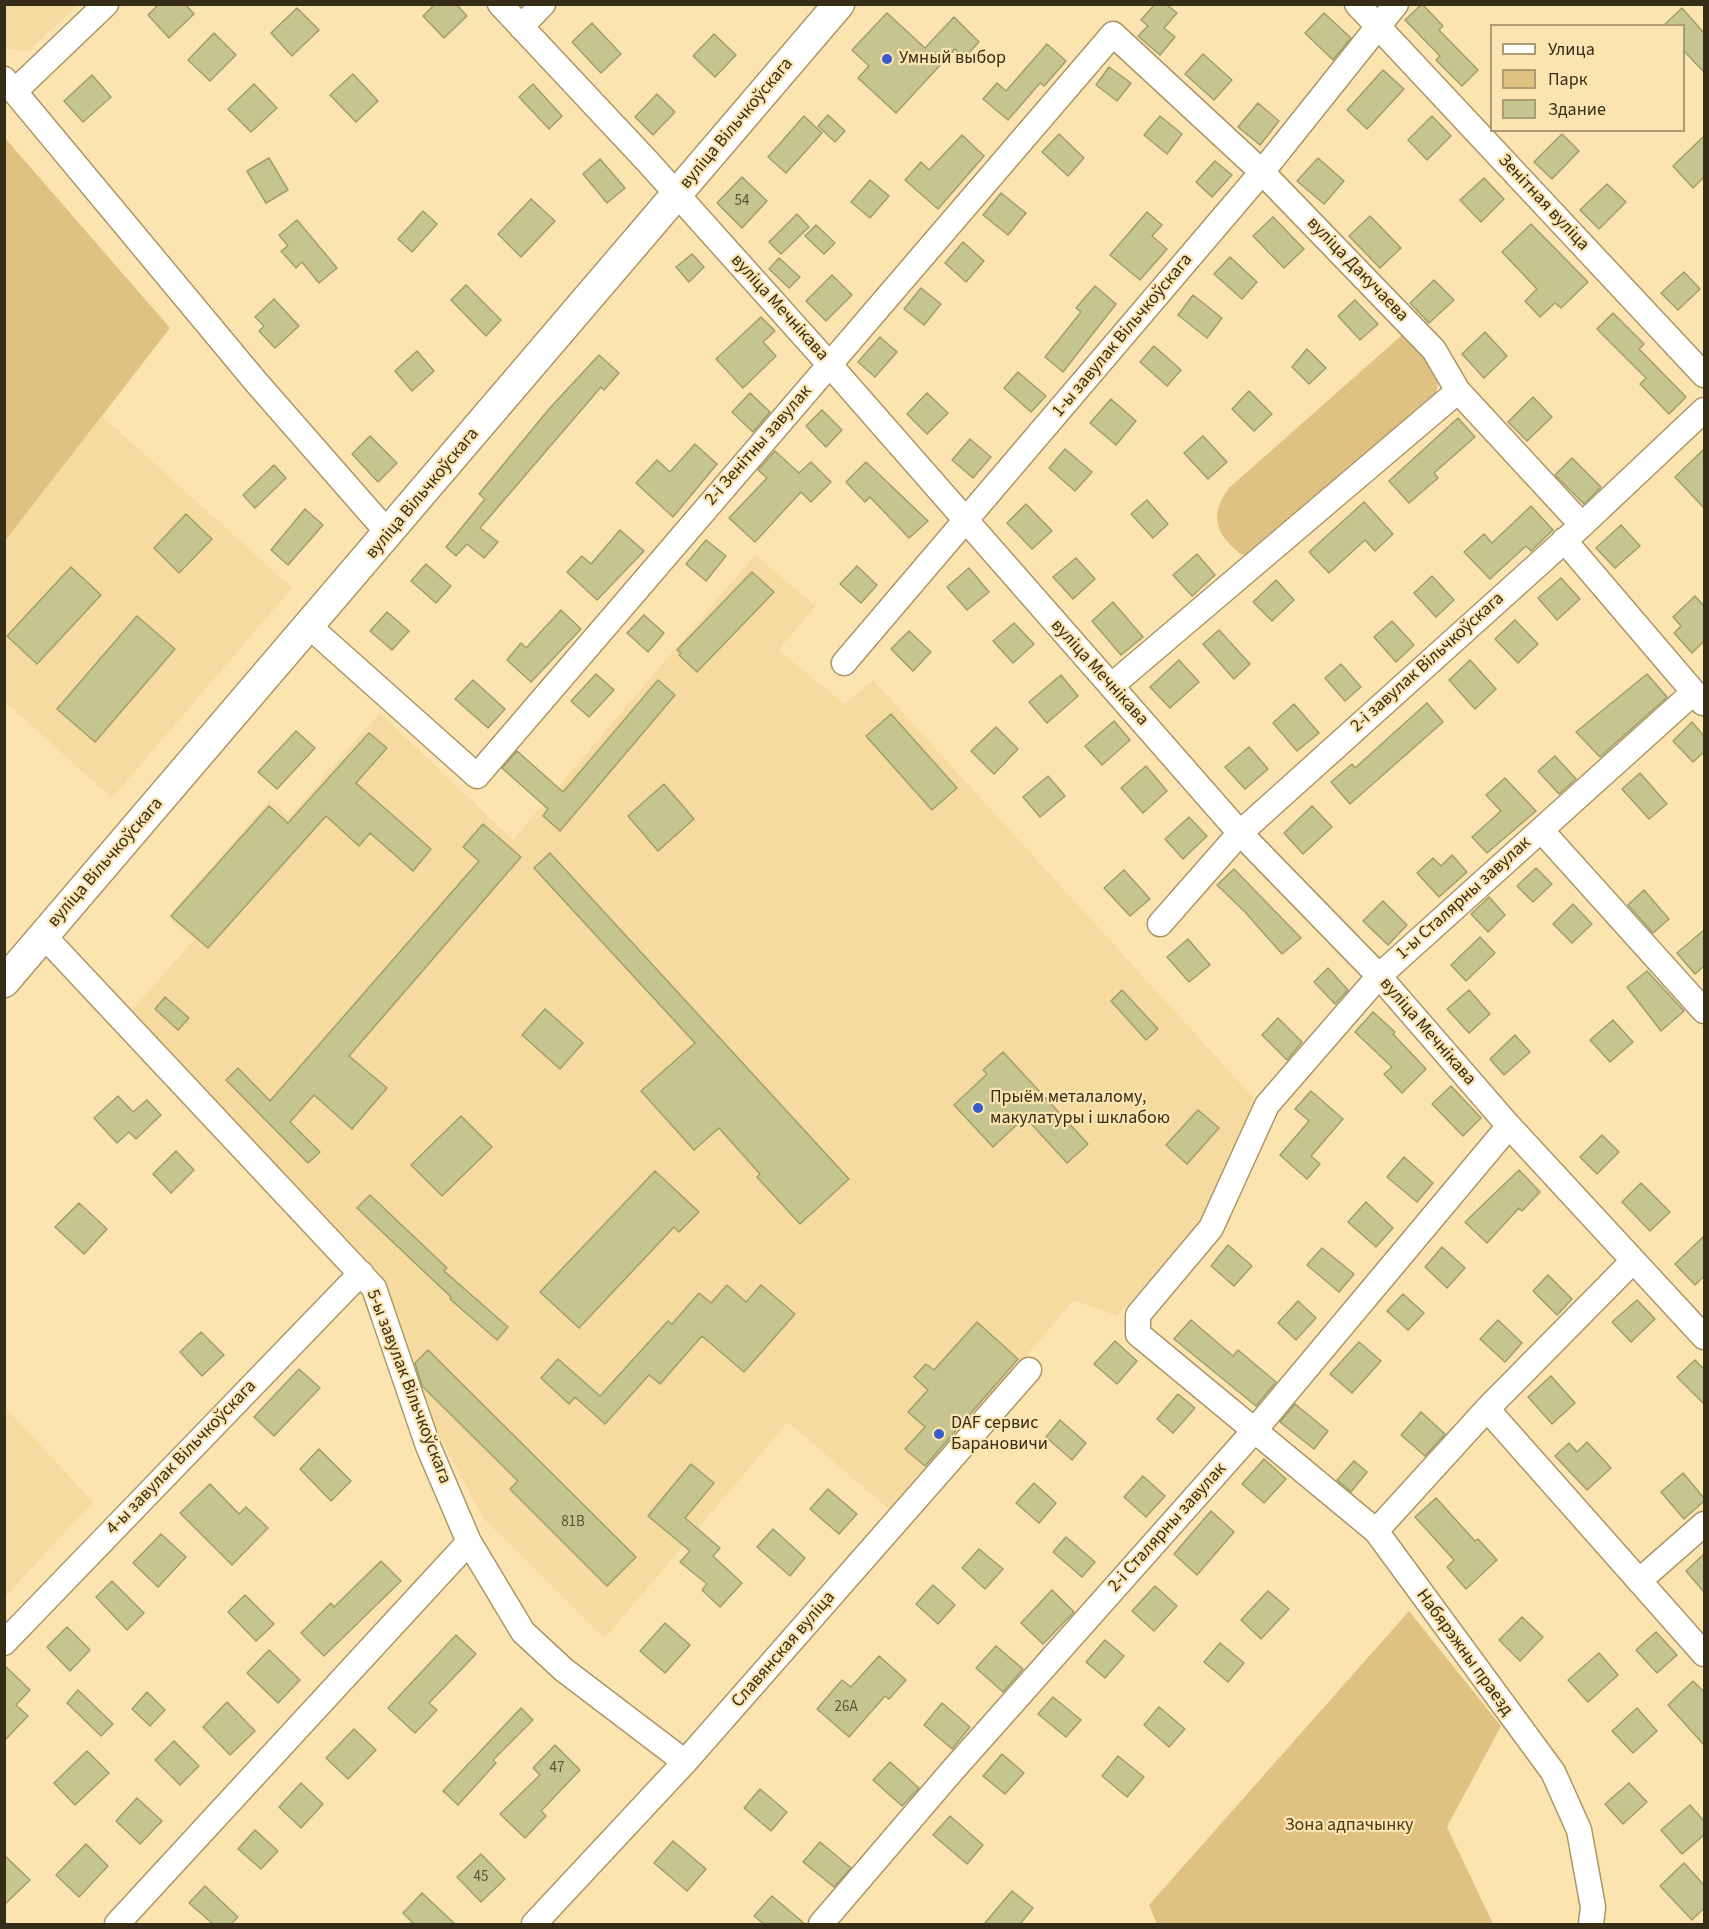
<!DOCTYPE html>
<meta charset="utf-8">
<style>
body{margin:0}
#map{position:relative;width:1709px;height:1929px;overflow:hidden;background:#fce4b0;font-family:"Source Sans 3",sans-serif}
canvas{display:block}
.frame{position:absolute;inset:0;border:6px solid #362d19;pointer-events:none}
.legend{position:absolute;left:1490px;top:24px;width:195px;height:108px;box-sizing:border-box;background:#fce4b0;border:2px solid #ad9b74;margin:0;padding:8px 10px;list-style:none;font-size:18px;color:#362d19}
.legend li{display:flex;align-items:center;gap:12px;height:30px}
.legend b{width:30px;border:2px solid #ad9b74}
</style>
<div id="map">
<canvas width="1709" height="1929"></canvas>
<div class="frame"></div>
<ul class="legend">
<li><b style="height:8px;background:#fff"></b>Улица</li>
<li><b style="height:16px;background:#dfc282"></b>Парк</li>
<li><b style="height:16px;background:#c7c58f"></b>Здание</li>
</ul>
</div>
<script>
const context = document.querySelector('canvas').getContext('2d');
context.lineJoin = 'round';
function paint(path, color) {
  context.fillStyle = color;
  context.fill(path, 'evenodd');
}
function trace(path, color, width, dash) {
  context.strokeStyle = color;
  context.lineWidth = width;
  context.lineCap = dash ? 'butt' : 'round';
  context.setLineDash(dash || []);
  context.stroke(path);
}
function drawText(font, color, halo, rows, align = 'center') {
  context.font = font + ' "Source Sans 3",sans-serif';
  context.lineWidth = 4.5;
  context.setLineDash([]);
  context.textBaseline = 'middle';
  context.strokeStyle = halo;
  context.fillStyle = color;
  for (const [text, x, y, turn = 0] of rows) {
    context.save();
    context.translate(x, y);
    context.rotate((+turn || 0) * Math.PI / 180);
    context.textAlign = isNaN(turn) ? turn : align;
    if (halo) context.strokeText(text, 0, 0);
    context.fillText(text, 0, 0);
    context.restore();
  }
}
paint(new Path2D(`
 M4,5l1,-1 72,1 -48,46 -21,-2 -3,-3z
 M102,416l190,172 -180,210 -107,-96v-161z
 M755,555l61,51 -38,44 67,54 28,-24 387,425 -50,109 -93,102 -43,-16 -182,212 -104,-90 -183,216 -122,-120 -76,-143 -26,-101 -251,-262 64,-72 -26,-23 102,-117 19,17 91,-104 133,127z
 M5,1407l88,95 -88,95h-1z`), '#f6dba0');
paint(new Path2D(`
 M5,138l165,190 -165,213h-1z
 M1402,335c19,6 27,27 37,43l-3,16 -181,158 -13,3c-26,-20 -34,-39 -13,-67z
 M1409,1611l92,115 -54,101 46,97h-336l-8,-19z`), '#dfc282');
const building = new Path2D(`
 M159,4h26l9,10 -25,24 -21,-23z
 M435,4h21l11,12 -23,22 -21,-22z
 M1155,4h11l11,9 -13,15 11,9 -15,18 -22,-19 10,-10 -7,-6z
 M1422,4l21,22 -4,4 39,40 -16,16 -26,-26 4,-4 -35,-36z
 M297,8l22,22 -27,26 -21,-23z
 M1682,8l22,25v39l-21,-22v-24h-20z
 M887,13l38,35 29,-31 25,25 -15,16 -9,-9 -59,64 -38,-35 11,-12 -17,-16z
 M1324,13l27,25 -18,22 -28,-27z
 M592,23l29,31 -20,19 -29,-31z
 M214,33l22,22 -26,26 -22,-21z
 M714,34l22,21 -21,22 -22,-21z
 M1047,44l19,17 -22,25 -4,-3 -32,37 -25,-21 14,-16 9,8z
 M1203,54l29,26 -18,20 -29,-26z
 M1109,67l22,16 -14,18 -21,-16z
 M1383,70l21,19 -37,40 -20,-19z
 M353,74l25,27 -22,21 -26,-27z
 M92,75l19,22 -28,25 -19,-21z
 M254,84l23,24 -26,24 -23,-23z
 M533,84l29,32 -13,13 -30,-32z
 M657,94l18,18 -22,23 -18,-18z
 M1258,103l21,18 -19,24 -22,-18z
 M828,115l17,16 -10,11 -17,-16z
 M804,116l18,17 -36,40 -18,-16z
 M1160,116l22,18 -15,20 -23,-19z
 M1432,116l19,20 -24,24 -19,-20z
 M1059,134l25,24 -16,18 -26,-24z
 M1562,134l17,17 -27,28 -18,-17z
 M962,135l22,21 -46,53 -33,-29 16,-18 8,8z
 M1704,136v41l-11,11 -20,-22z
 M269,158l19,32 -22,13 -19,-32z
 M1318,158l26,23 -20,23 -27,-23z
 M600,159l25,29 -18,15 -24,-29z
 M1215,161l17,14 -20,22 -16,-15z
 M742,177l25,24 -25,27 -25,-25z
 M1484,178l20,21 -23,23 -21,-22z
 M870,180l19,16 -19,22 -19,-16z
 M1607,184l19,18 -27,27 -19,-19z
 M1001,193l25,20 -18,22 -25,-20z
 M531,199l24,22 -34,36 -23,-23z
 M423,211l14,13 -25,28 -14,-13z
 M1147,212l15,13 -10,11 15,13 -27,31 -30,-25z
 M797,214l12,13 -28,27 -12,-12z
 M1370,216l31,32 -21,20 -31,-32z
 M1273,217l31,32 -20,19 -31,-32z
 M297,220l40,48 -18,15 -17,-21 -6,6 -15,-17 7,-5 -9,-11z
 M1531,224l57,58 -27,26 -6,-5 -15,14 -15,-16 12,-12 -35,-37z
 M816,225l19,18 -11,11 -19,-18z
 M963,242l21,19 -18,21 -21,-19z
 M692,254l12,13 -15,15 -13,-15z
 M1230,257l27,25 -15,17 -28,-25z
 M779,258l21,19 -11,11 -20,-19z
 M1684,272l16,17 -22,21 -17,-17z
 M832,275l20,20 -26,26 -20,-20z
 M1434,280l20,20 -25,23 -19,-20z
 M466,285l35,35 -15,16 -35,-36z
 M1095,286l21,18 -53,68 -18,-15 36,-45 -5,-4z
 M921,288l20,16 -17,21 -20,-16z
 M1193,295l29,23 -15,20 -29,-23z
 M274,299l25,27 -24,22 -16,-17 5,-5 -9,-9z
 M1355,300l23,24 -18,16 -22,-24z
 M1613,313l31,31 -5,5 47,48 -17,17 -29,-30 6,-6 -49,-49z
 M761,317l14,14 -12,11 13,14 -33,32 -27,-29z
 M1485,332l22,24 -23,22 -22,-24z
 M880,337l17,15 -22,25 -17,-15z
 M1154,346l27,24 -14,16 -27,-24z
 M1307,349l19,19 -17,16 -17,-17z
 M417,351l17,20 -22,20 -17,-20z
 M599,355l20,18 -15,17 -3,-3 -121,141 18,14 -14,16 -17,-14 -11,12 -10,-9 39,-48 -6,-5 70,-85z
 M1018,372l28,24 -15,16 -27,-24z
 M1249,391l23,23 -18,17 -22,-22z
 M750,393l20,19 -17,20 -21,-20z
 M927,393l21,20 -21,21 -20,-20z
 M1533,397l19,20 -25,24 -19,-19z
 M1111,399l25,22 -20,24 -26,-22z
 M822,410l20,20 -16,17 -20,-21z
 M1458,418l17,19 -41,36 4,5 -29,25 -20,-22z
 M370,436l27,27 -19,19 -26,-28z
 M1203,436l24,26 -19,17 -24,-26z
 M970,439l21,18 -18,21 -21,-18z
 M695,444l22,20 -44,53 -37,-34 21,-23 13,12z
 M1065,449l27,23 -17,19 -26,-23z
 M1704,449v59l-29,-31z
 M775,451l24,22 12,-11 20,20 -20,20 -10,-10 -46,50 -26,-24 38,-40 -9,-8z
 M1572,458l29,29 -17,17 -29,-29z
 M866,462l62,59 -19,17 -39,-41 -5,5 -19,-20z
 M274,465l12,13 -31,30 -12,-13z
 M1147,500l21,24 -15,14 -22,-24z
 M1364,502l29,32 -18,17 -10,-11 -36,33 -20,-21z
 M1026,504l26,27 -20,18 -25,-26z
 M1531,506l22,24 -22,21 -5,-5 -36,33 -26,-27 20,-18 8,9z
 M305,509l18,16 -35,40 -17,-15z
 M186,514l26,25 -33,34 -25,-25z
 M1621,525l19,21 -25,22 -19,-20z
 M620,530l24,21 -47,49 -30,-28 15,-16 9,8z
 M706,540l20,16 -20,25 -20,-17z
 M1197,554l18,21 -23,21 -19,-21z
 M1076,558l19,21 -22,20 -20,-22z
 M426,564l25,22 -15,17 -25,-22z
 M857,566l20,19 -16,18 -21,-19z
 M71,567l30,28 -64,69 -30,-28z
 M969,568l20,24 -22,18 -20,-23z
 M752,572l22,20 -77,80 -18,-17 2,-2 -4,-3z
 M1432,576l22,24 -18,17 -22,-24z
 M1561,578l19,21 -23,21 -19,-22z
 M1276,580l18,20 -22,21 -19,-19z
 M1695,596l9,10v35l-12,12 -18,-20 7,-7 -8,-9z
 M1113,602l30,35 -22,18 -29,-34z
 M561,610l20,19 -50,53 -24,-22 14,-17 5,5z
 M387,612l22,19 -17,19 -22,-19z
 M644,615l20,18 -16,19 -21,-19z
 M137,616l38,33 -80,93 -38,-33z
 M1515,620l23,24 -20,19 -23,-24z
 M1392,621l22,24 -18,17 -22,-25z
 M1014,623l20,21 -21,19 -20,-22z
 M1219,630l31,34 -16,15 -31,-35z
 M909,631l22,21 -18,19 -22,-22z
 M1179,660l20,22 -29,26 -20,-21z
 M1470,660l26,29 -21,20 -26,-29z
 M1341,664l20,23 -16,14 -20,-23z
 M596,674l18,16 -25,27 -18,-16z
 M1647,674l20,23 -67,60 -24,-25z
 M1061,675l17,21 -31,27 -18,-21z
 M473,680l32,29 -17,19 -33,-29z
 M658,680l17,15 -115,136 -17,-15 5,-7 -46,-41 15,-17 46,41z
 M1427,703l16,19 -93,82 -19,-22 21,-18 3,4z
 M1294,704l25,29 -22,18 -24,-28z
 M891,714l66,74 -25,22 -66,-74z
 M1114,721l16,19 -28,25 -17,-19z
 M1692,722l12,14v16l-11,10 -20,-21z
 M996,727l22,22 -24,25 -23,-23z
 M296,731l19,17 -38,41 -19,-17z
 M369,733l18,15 -31,35 75,66 -18,22 -43,-38 -11,13 -33,-30 -118,132 -37,-32 98,-110 19,17z
 M1249,747l19,22 -23,20 -20,-22z
 M1555,756l21,23 -17,15 -21,-23z
 M1146,766l21,25 -24,22 -22,-25z
 M1640,773l27,31 -18,15 -27,-30z
 M1048,776l17,20 -25,21 -17,-20z
 M1505,778l31,33 -49,42 -15,-16 29,-26 -15,-16z
 M664,784l30,35 -36,32 -30,-35z
 M1312,806l20,21 -29,27 -19,-21z
 M1189,817l18,19 -24,23 -18,-20z
 M483,824l38,33 -172,199 38,32 -35,41 -38,-34 -24,27 30,30 -12,11 -82,-83 12,-12 32,33 209,-240 -16,-14z
 M550,853l299,326 -49,45 -43,-47 3,-3 -41,-46 -25,22 -53,-59 54,-48 -161,-175z
 M1452,855l15,17 -28,25 -22,-24 16,-15 8,8z
 M1536,868l16,16 -19,18 -16,-16z
 M1234,869l67,69 -19,16 -37,-42 -28,-27z
 M1124,870l26,29 -20,17 -26,-28z
 M1644,890l25,29 -16,14 -25,-28z
 M1489,897l16,18 -17,17 -17,-18z
 M1383,901l24,24 -19,20 -25,-24z
 M1573,904l19,20 -20,19 -19,-19z
 M1704,930v36l-9,8 -18,-21z
 M1480,937l15,16 -29,28 -15,-16z
 M1188,939l22,26 -21,17 -22,-25z
 M1328,968l20,22 -13,14 -21,-22z
 M1647,971l37,40 -23,20 -34,-44z
 M1122,990l36,39 -12,11 -35,-39z
 M1469,990l21,24 -21,19 -22,-24z
 M165,997l24,21 -11,12 -23,-21z
 M545,1009l38,34 -23,26 -38,-34z
 M1373,1012l22,20 -2,2 33,35 -24,24 -18,-19 8,-7 -37,-35z
 M1278,1018l24,24 -15,18 -25,-25z
 M1613,1020l20,22 -23,20 -20,-22z
 M1515,1035l15,17 -26,23 -14,-16z
 M1003,1052l85,92 -21,19 -42,-46 -32,30 -39,-42 33,-31 -4,-4z
 M1451,1086l30,32 -18,18 -31,-32z
 M1311,1091l32,28 -32,37 9,8 -13,15 -27,-24 29,-34 -14,-12z
 M118,1096l15,16 14,-12 14,15 -25,24 -7,-7 -12,11 -23,-25z
 M1198,1110l21,18 -32,36 -21,-19z
 M461,1116l31,31 -50,49 -31,-31z
 M1602,1135l17,17 -22,22 -17,-17z
 M176,1151l18,19 -23,23 -18,-19z
 M1404,1157l29,26 -16,19 -30,-25z
 M1519,1170l21,22 -18,19 -3,-3 -32,35 -22,-21z
 M655,1171l44,41 -20,20 -5,-5 -95,101 -39,-36z
 M1641,1183l29,29 -20,19 -28,-29z
 M370,1195l77,73 -3,3 64,56 -11,13 -47,-41 1,-2 -94,-89z
 M1366,1202l27,26 -17,19 -28,-25z
 M79,1203l28,26 -23,25 -29,-27z
 M1704,1236v40l-9,9 -20,-21z
 M1228,1245l24,21 -18,20 -23,-20z
 M1442,1247l23,21 -18,20 -22,-21z
 M1322,1248l32,26 -15,18 -32,-27z
 M1548,1275l24,24 -15,16 -24,-24z
 M727,1285l19,17 15,-17 34,29 -51,58 -42,-36 -42,48 -11,-9 -44,49 -30,-27 -6,7 -28,-26 17,-19 42,37 68,-75 4,3 27,-31 12,10z
 M1403,1294l21,19 -16,17 -21,-19z
 M1637,1300l18,19 -24,23 -19,-20z
 M1298,1301l18,17 -20,22 -18,-17z
 M1191,1320l42,36 5,-6 38,32 -20,24 -82,-67z
 M1498,1320l24,23 -17,19 -25,-23z
 M977,1322l41,37 -93,107 -20,-17 20,-22 -17,-15 20,-22 -14,-13 12,-13 8,6z
 M201,1332l23,23 -22,21 -22,-24z
 M1115,1341l22,20 -20,23 -23,-20z
 M1359,1342l22,19 -29,32 -22,-19z
 M428,1350l208,207 -29,29 -97,-97 8,-8 -96,-95 -7,-23z
 M1695,1360l9,9v35l-27,-27z
 M299,1369l21,19 -46,48 -20,-19z
 M1551,1376l24,27 -23,21 -24,-27z
 M1178,1394l17,14 -22,25 -16,-14z
 M1295,1404l33,27 -14,18 -34,-27z
 M1421,1412l24,22 -20,22 -24,-21z
 M1060,1420l26,23 -14,17 -26,-23z
 M1587,1442l24,26 -24,22 -32,-34 14,-13 8,9z
 M319,1449l32,32 -20,20 -31,-32z
 M1264,1459l22,20 -22,24 -22,-19z
 M1354,1461l13,11 -16,20 -14,-12z
 M691,1464l23,19 -29,35 35,30 -7,8 29,27 -22,24 -18,-17 5,-6 -27,-22 10,-11 -42,-35z
 M1683,1473l21,25v3l-20,18 -23,-27z
 M1143,1476l22,20 -19,21 -22,-20z
 M1034,1483l22,20 -17,20 -23,-20z
 M210,1484l29,30 7,-7 22,21 -36,37 -52,-52z
 M828,1489l29,25 -18,20 -29,-25z
 M1436,1498l39,43 3,-2 19,21 -31,29 -19,-22 7,-7 -39,-43z
 M1211,1511l23,21 -37,43 -23,-21z
 M773,1529l32,29 -15,18 -33,-29z
 M161,1534l25,23 -28,30 -25,-24z
 M1066,1537l29,25 -13,15 -29,-25z
 M979,1549l24,20 -18,20 -23,-21z
 M1704,1554v38l-18,-21z
 M381,1561l20,20 -77,75 -23,-23 30,-30 3,4z
 M112,1581l32,32 -17,17 -31,-33z
 M933,1585l22,20 -17,19 -22,-20z
 M1155,1586l22,20 -23,25 -22,-20z
 M1052,1590l22,22 -31,32 -22,-21z
 M1268,1591l21,18 -28,30 -20,-19z
 M245,1595l29,29 -18,17 -28,-29z
 M1522,1617l21,20 -23,24 -21,-21z
 M665,1623l25,22 -25,28 -25,-22z
 M67,1627l23,23 -20,21 -23,-24z
 M1656,1632l21,23 -20,18 -21,-23z
 M456,1635l20,19 -47,49 8,7 -22,23 -27,-25z
 M1105,1640l19,16 -19,22 -19,-16z
 M1220,1643l24,20 -16,19 -24,-20z
 M996,1646l27,23 -20,23 -27,-24z
 M269,1650l31,30 -22,23 -31,-30z
 M1599,1653l19,22 -30,27 -20,-22z
 M879,1656l27,24 -17,19 -4,-3 -36,41 -32,-28 25,-29 9,7z
 M4,1665l26,25 -14,15 12,11 -24,25z
 M1693,1681l11,11v53l-36,-40z
 M78,1690l35,34 -12,12 -34,-33z
 M147,1692l18,18 -15,16 -18,-17z
 M1053,1697l28,23 -15,17 -28,-23z
 M227,1702l28,29 -25,24 -27,-28z
 M942,1703l28,24 -18,22 -28,-24z
 M1159,1707l26,22 -16,18 -25,-22z
 M521,1708l12,12 -40,40 3,3 -38,42 -15,-14z
 M1637,1708l20,23 -24,22 -21,-22z
 M354,1729l22,21 -28,29 -22,-21z
 M174,1741l25,25 -19,19 -25,-25z
 M555,1745l25,25 -39,41 5,5 -21,22 -25,-24 40,-39 -7,-7z
 M87,1751l22,22 -34,32 -21,-22z
 M1002,1754l22,19 -19,21 -22,-18z
 M1118,1756l26,21 -17,20 -25,-21z
 M890,1762l29,26 -17,18 -29,-26z
 M301,1783l22,21 -22,24 -22,-21z
 M1629,1783l18,19 -24,22 -18,-20z
 M760,1789l27,23 -16,19 -27,-23z
 M137,1798l25,23 -22,23 -24,-23z
 M1690,1805l14,16v14l-22,19 -21,-24z
 M950,1816l33,29 -16,19 -34,-29z
 M255,1830l23,21 -17,18 -23,-20z
 M673,1841l33,28 -19,22 -33,-28z
 M820,1842l31,26 -17,19 -31,-25z
 M86,1844l22,22 -29,31 -23,-22z
 M481,1854l24,25 -24,23 -24,-25z
 M4,1855l26,25 -26,25z
 M1684,1863l20,22v23l-12,12 -32,-34z
 M205,1886l33,31 -7,7h-18l-24,-21z
 M1012,1891l21,17 -13,16h-36z
 M422,1893l33,31h-41l-11,-11z
 M772,1896l33,28h-41l-10,-8z`);
paint(building, '#c7c58f');
trace(building, '#a09e69', 1.5);
const minor = new Path2D(`
 M500,4l148,158 181,202 411,469 139,143 130,150 195,211
 M1357,4l347,371
 M521,27l22,-23
 M4,79l252,303 133,152
 M15,91l91,-87
 M1564,540l139,163
 M310,627l167,149 636,-742 149,138 172,178 24,41 124,134
 M844,663l418,-491 134,-168
 M1111,686l347,-295
 M1541,830l163,181
 M1160,924l80,-91 342,-308 122,-115
 M44,936l330,352 54,158 41,96 54,90 41,38 121,92
 M1487,1409l217,245
 M1376,1531l111,-122 146,-148
 M1639,1581l65,-57
 M4,1643l357,-370
 M117,1924l352,-382
 M534,1924l151,-162 344,-392
 M821,1924l131,-153 302,-340 255,-305
 M1591,1924l2,-17 -14,-77 -26,-58 -177,-241 -238,-197v-19l73,-87 56,-123 112,-129 315,-284`);
const major = new Path2D(`
 M4,982l835,-978`);
trace(minor, '#ac9665', 27);
trace(major, '#ac9665', 33);
trace(minor, '#fff', 24);
trace(major, '#fff', 30);
for (const [x, y, r, color] of [
 [887,59,6,"#355bcc"],
 [978,1108,6,"#355bcc"],
 [939,1434,6,"#355bcc"]
]) {
  const dot = new Path2D();
  dot.arc(x, y, r, 0, 2 * Math.PI);
  context.fillStyle = color;
  context.fill(dot);
  trace(dot, '#fce4b0', 2);
}
drawText('15px', '#5a5336', null, [
 ["54",742,202],
 ["81В",573,1523],
 ["26А",846,1708],
 ["47",557,1769],
 ["45",481,1878]
]);
drawText('18px', '#362d19', '#fce4b0', [
 ["Умный выбор",899,59],
 ["Прыём металалому,",990,1098],
 ["макулатуры і шклабою",990,1119],
 ["DAF сервис",951,1424],
 ["Барановичи",951,1445]
], 'left');
drawText('18px', '#362d19', '#fce4b0', [
 ["вуліца Вільчкоўскага",737,124,-50],
 ["Зенітная вуліца",1543,203,47],
 ["вуліца Дакучаева",1357,270,46],
 ["вуліца Мечнікава",779,308,48],
 ["1-ы завулак Вільчкоўскага",1123,336,-50],
 ["2-і Зенітны завулак",759,446,-49],
 ["вуліца Вільчкоўскага",423,494,-50],
 ["2-і завулак Вільчкоўскага",1428,663,-42],
 ["вуліца Мечнікава",1099,673,48],
 ["вуліца Вільчкоўскага",106,863,-49],
 ["1-ы Сталярны завулак",1464,899,-42],
 ["вуліца Мечнікава",1427,1032,49],
 ["5-ы завулак Вільчкоўскага",408,1387,69],
 ["4-ы завулак Вільчкоўскага",182,1458,-46],
 ["2-і Сталярны завулак",1168,1528,-48],
 ["Славянская вуліца",784,1650,-49],
 ["Набярэжны праезд",1464,1653,54]
]);
drawText('18px', '#483813', '#fce4b0', [
 ["Зона адпачынку",1349,1826]
]);
</script>
